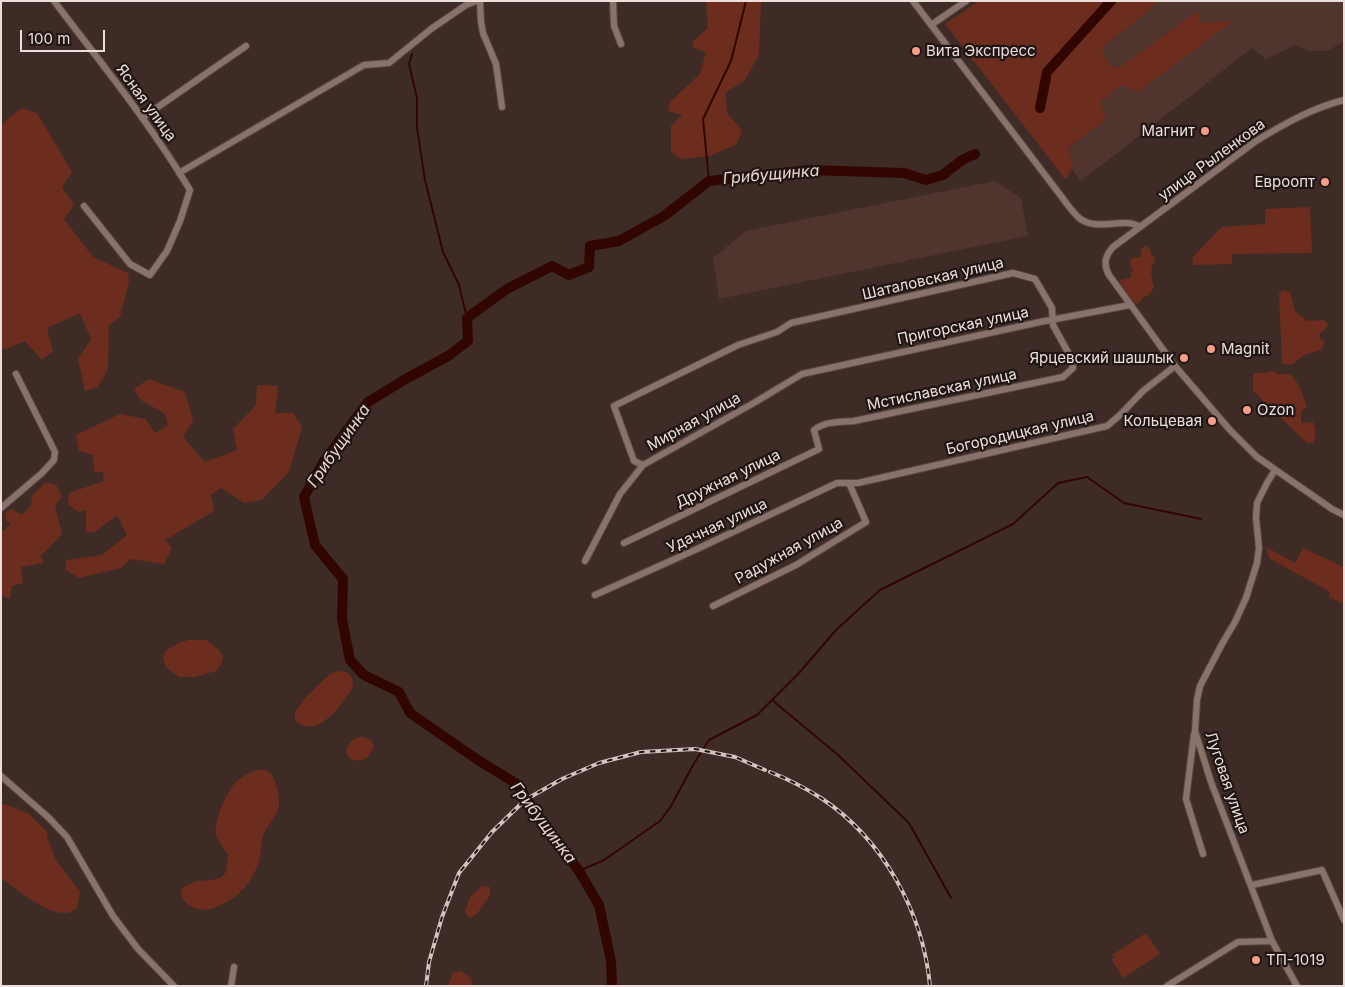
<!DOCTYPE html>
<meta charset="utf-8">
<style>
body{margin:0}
#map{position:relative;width:1345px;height:987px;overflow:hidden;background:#3f2b26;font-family:Inter,sans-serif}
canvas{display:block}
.frame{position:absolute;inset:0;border:2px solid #ecdedb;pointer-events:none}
.scale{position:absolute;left:20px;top:30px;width:85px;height:22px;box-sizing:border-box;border:2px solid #ecdedb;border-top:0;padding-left:6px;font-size:15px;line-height:18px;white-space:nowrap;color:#ecdedb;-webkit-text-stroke:4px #1f1614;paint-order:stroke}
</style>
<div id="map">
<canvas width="1345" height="987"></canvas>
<div class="frame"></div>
<div class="scale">100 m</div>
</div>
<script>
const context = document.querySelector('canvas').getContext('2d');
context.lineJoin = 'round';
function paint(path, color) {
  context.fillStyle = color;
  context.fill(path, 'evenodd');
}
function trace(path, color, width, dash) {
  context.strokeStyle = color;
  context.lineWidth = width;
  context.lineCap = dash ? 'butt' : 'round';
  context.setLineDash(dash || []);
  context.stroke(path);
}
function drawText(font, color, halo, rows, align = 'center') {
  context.font = font + ' Inter,sans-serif';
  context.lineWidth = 4.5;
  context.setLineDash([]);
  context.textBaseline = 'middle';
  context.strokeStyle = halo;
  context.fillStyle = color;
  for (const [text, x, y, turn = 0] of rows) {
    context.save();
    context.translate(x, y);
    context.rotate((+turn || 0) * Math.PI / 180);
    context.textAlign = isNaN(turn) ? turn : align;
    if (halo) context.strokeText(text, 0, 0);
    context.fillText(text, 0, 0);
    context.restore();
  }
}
paint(new Path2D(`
 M1158,1h186v40l-16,10h-19l-14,-6 -29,14 -14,-11 -171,133 -9,-12 1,-2 -5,-19 38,-29 -6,-17 22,-17 101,-64 -21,2 -6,-11 -76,56 -11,-4 -8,-16 40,-31z
 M995,181l26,17 7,38 -309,63 -6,-41 33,-27z`), '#50352f');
paint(new Path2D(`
 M706,1h55l-2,54 -15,26 -19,12 3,22 14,15 -5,14 -27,12 -29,3 -10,-7v-26l11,-11 -14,-4 2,-9 30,-28 6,-22 -12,-4 -2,-6 16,-14z
 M979,1h179l-17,16 -40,31 8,16 10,4 78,-57 5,12 21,-2 9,1 -94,70 -16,-7 -22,17 6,17 -38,29 5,19 -7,13 -121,-156z
 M22,108l15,5 35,59 -10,15 12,18 -10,14 29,38 35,16 1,9 -9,35 -11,8 -1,44 -10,18 -13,4 -7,-32 13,-20 -11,-26 -33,15 6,23 -11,9 -17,-19 -21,9 -3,-4v-219l3,-5z
 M1310,207l2,46 -80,1v10l-39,1 -1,-7 30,-31 43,-3v-15z
 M1146,245l4,4 1,5 2,1 2,4 -1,5 -3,2 1,4 -1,3 1,3v5l2,5c-2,6 -4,10 -11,11l-2,4 -5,3c-7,-5 -16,-16 -16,-24l11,-2v-6l3,-2 -3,-3 -1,-6 3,-4 4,1 4,-2v-6z
 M1284,290l6,2 5,19 12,10 17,-1 4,5 -3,5 -5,3 -1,4 6,5 -4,8 -17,5 -11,9h-11l-3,-71z
 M1273,371l6,4c3,0 6,-2 9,-1 9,1 16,25 19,33l-6,5v11l12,-1c3,8 3,14 0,21h-6l-54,-52v-18h13z
 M149,379l36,13 8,28 -10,17 22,25 32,-12 -4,-21 23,-24 1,-20 21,1 -3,27h18l9,14 -13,45 -27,28 -18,3 -23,-15 -10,7 3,16 -49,29 7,8 -8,16 -33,-5 -10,9 -42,10 -13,-8v-10l36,-5 25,-20 -10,-20 -22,17h-9v-22l-8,2 -10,-8 1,-11 35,-12 -1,-9h-9l-1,-17 -14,-4 -3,-16 44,-21 26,5 9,14 13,-8 -3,-11 -24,-14 -7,-11z
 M46,482l10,3 6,11 -7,10 7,28 -21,22 3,7 -23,4 2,16 -11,3 -2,12 -9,-2v-63l9,-9 -5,-6 2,-7 5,-2 10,6 10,-11 -1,-7z
 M1266,547l29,16 8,-15 41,19v37l-15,-7 1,-5 -61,-34z
 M188,640h18l13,10 4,7 -2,8 -5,6 -21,6h-16l-13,-10 -3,-8 2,-8 14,-8z
 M338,671l9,1 5,6 1,9c-9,14 -30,47 -51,38 -3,-1 -5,-3 -7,-5v-8l10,-14 25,-24z
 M363,737l8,3 3,7c-6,12 -12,17 -25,11l-3,-7c3,-10 7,-13 17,-14z
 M256,770c5,0 10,-1 14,3 6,5 10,25 9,33 -2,10 -11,18 -15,27 -4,10 -2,23 -7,34 -4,9 -9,18 -17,25 -3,4 -8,6 -12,9 -17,11 -35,14 -47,-5l1,-8 14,-7 16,-1 9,-2 5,-6 2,-17c-4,-6 -10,-13 -12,-21 -3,-11 11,-43 19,-51 6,-6 13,-10 21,-13z
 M4,804l24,9 19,19 1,8 8,20 24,32 -3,16c-3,1 -5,4 -7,4 -18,7 -55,-24 -69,-34v-73z
 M482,886l8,1v8l-13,19 -7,4 -5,-6 5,-15z
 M1146,933l14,21 -37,24 -11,-18 2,-3 -2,-2z
 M461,971c6,4 12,7 11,15h-24l5,-13z`), '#6c2d1e');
trace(new Path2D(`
 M412,54l-3,10 8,34v30l8,52 18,72 16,33 8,33
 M709,181l-6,-62 28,-58 15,-60
 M772,700l65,54 72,69 42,75
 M579,871l25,-11 56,-39 11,-15 22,-41 16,-25 48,-25 42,-42 37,-43 44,-40 133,-66 45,-41 29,-6 37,26 77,16`), '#320600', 2);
trace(new Path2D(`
 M1040,108l7,-36 64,-71
 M612,986l-1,-25 -12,-56 -20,-34 -32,-42 -30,-45 -39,-24 -68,-47 -11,-21 -35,-17 -14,-15 -8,-41 1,-40 -28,-34 -11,-48 20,-36 44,-59 36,-22 44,-24 20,-15 -1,-23 40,-29 45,-23 17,9 20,-8 1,-21 29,-5 45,-25 45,-35 100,-11 95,3 22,7 17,-5 19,-15 13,-6`), '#320600', 10);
const minor = new Path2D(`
 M54,1c47,62 96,122 136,189l-10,31 -13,30 -17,24 -20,-11 -46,-58
 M480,1l1,21 2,11 13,31 6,43
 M613,1l1,25 7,18
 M913,1l148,195c5,7 11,15 17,21 17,16 45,-1 62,10
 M931,25l35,-24
 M1344,100c-32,8 -60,24 -88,41l-143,106c-8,9 -10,17 -4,28l66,91 55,64 27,27 75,52 12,6
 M142,118l104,-72
 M179,173l185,-108 25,-2 42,-34 35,-24 10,-4
 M1275,470l-8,13 -10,20 -1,15 3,30 -2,15 -11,35 -11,24 -13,22 -22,42 -3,14 -2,31 16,51 61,159 25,45
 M1,508l41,-35 12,-13 1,-8 -39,-78
 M624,543l195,-94 -5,-19c11,-9 26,-8 40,-9l209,-44 10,-9 -3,-12 -17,-31 -1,-17 -17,-29 -22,-6 -222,50 -14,9 -39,13 -124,61 20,55 9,4
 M585,561l35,-67 23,-29 109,-61 50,-30 238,-52 90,-17
 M595,595l102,-46 140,-66h21l249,-57 13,-11 23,-24 32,-25
 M713,606l83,-41 70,-43 -17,-39
 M1194,734l-8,65 17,55
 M1,776l47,41 19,20 46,79 25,33 36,37
 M1252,885l70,-15 22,50
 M231,986l3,-19
 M1167,986l71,-44 34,-1`);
trace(minor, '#594843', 8);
trace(minor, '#8a726c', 6);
const rail = new Path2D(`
 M770,772c18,7 35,16 51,26 62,41 102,114 109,188
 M426,986l3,-24 13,-45 17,-44 33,-41 33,-32 37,-21 37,-16 42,-11 54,-3 40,8 30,13`);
trace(rail, '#d2c3bf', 4);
trace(rail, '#1f1614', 2, [5.5]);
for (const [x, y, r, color] of [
 [916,51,5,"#f49e89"],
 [1205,131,5,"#f49e89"],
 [1325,182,5,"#f49e89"],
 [1211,349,5,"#f49e89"],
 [1184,358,5,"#f49e89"],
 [1247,410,5,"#f49e89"],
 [1212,421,5,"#f49e89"],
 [1256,960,5,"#f49e89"]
]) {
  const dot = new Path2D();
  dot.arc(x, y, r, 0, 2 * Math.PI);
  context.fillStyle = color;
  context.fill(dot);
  trace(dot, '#1f1614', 2);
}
drawText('15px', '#ecdedb', '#1f1614', [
 ["Вита Экспресс",926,51],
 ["Магнит",1195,131,"right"],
 ["Евроопт",1315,182,"right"],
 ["Magnit",1221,349],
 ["Ярцевский шашлык",1174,358,"right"],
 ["Ozon",1257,410],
 ["Кольцевая",1202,421,"right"],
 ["ТП-1019",1266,960]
], 'left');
drawText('15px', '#ecdedb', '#1f1614', [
 ["Ясная улица",146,103,54],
 ["улица Рыленкова",1212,160,-36],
 ["Шаталовская улица",933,279,-13],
 ["Пригорская улица",963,326,-12],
 ["Мстиславская улица",942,390,-12],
 ["Мирная улица",694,422,-29],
 ["Богородицкая улица",1020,433,-13],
 ["Дружная улица",728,479,-26],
 ["Удачная улица",717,526,-25],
 ["Радужная улица",789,551,-29],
 ["Луговая улица",1227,783,71]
]);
drawText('italic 16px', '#eed5ce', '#1f1614', [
 ["Грибущинка",771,175,-5],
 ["Грибущинка",339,446,-55],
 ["Грибущинка",543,823,53]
]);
</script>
